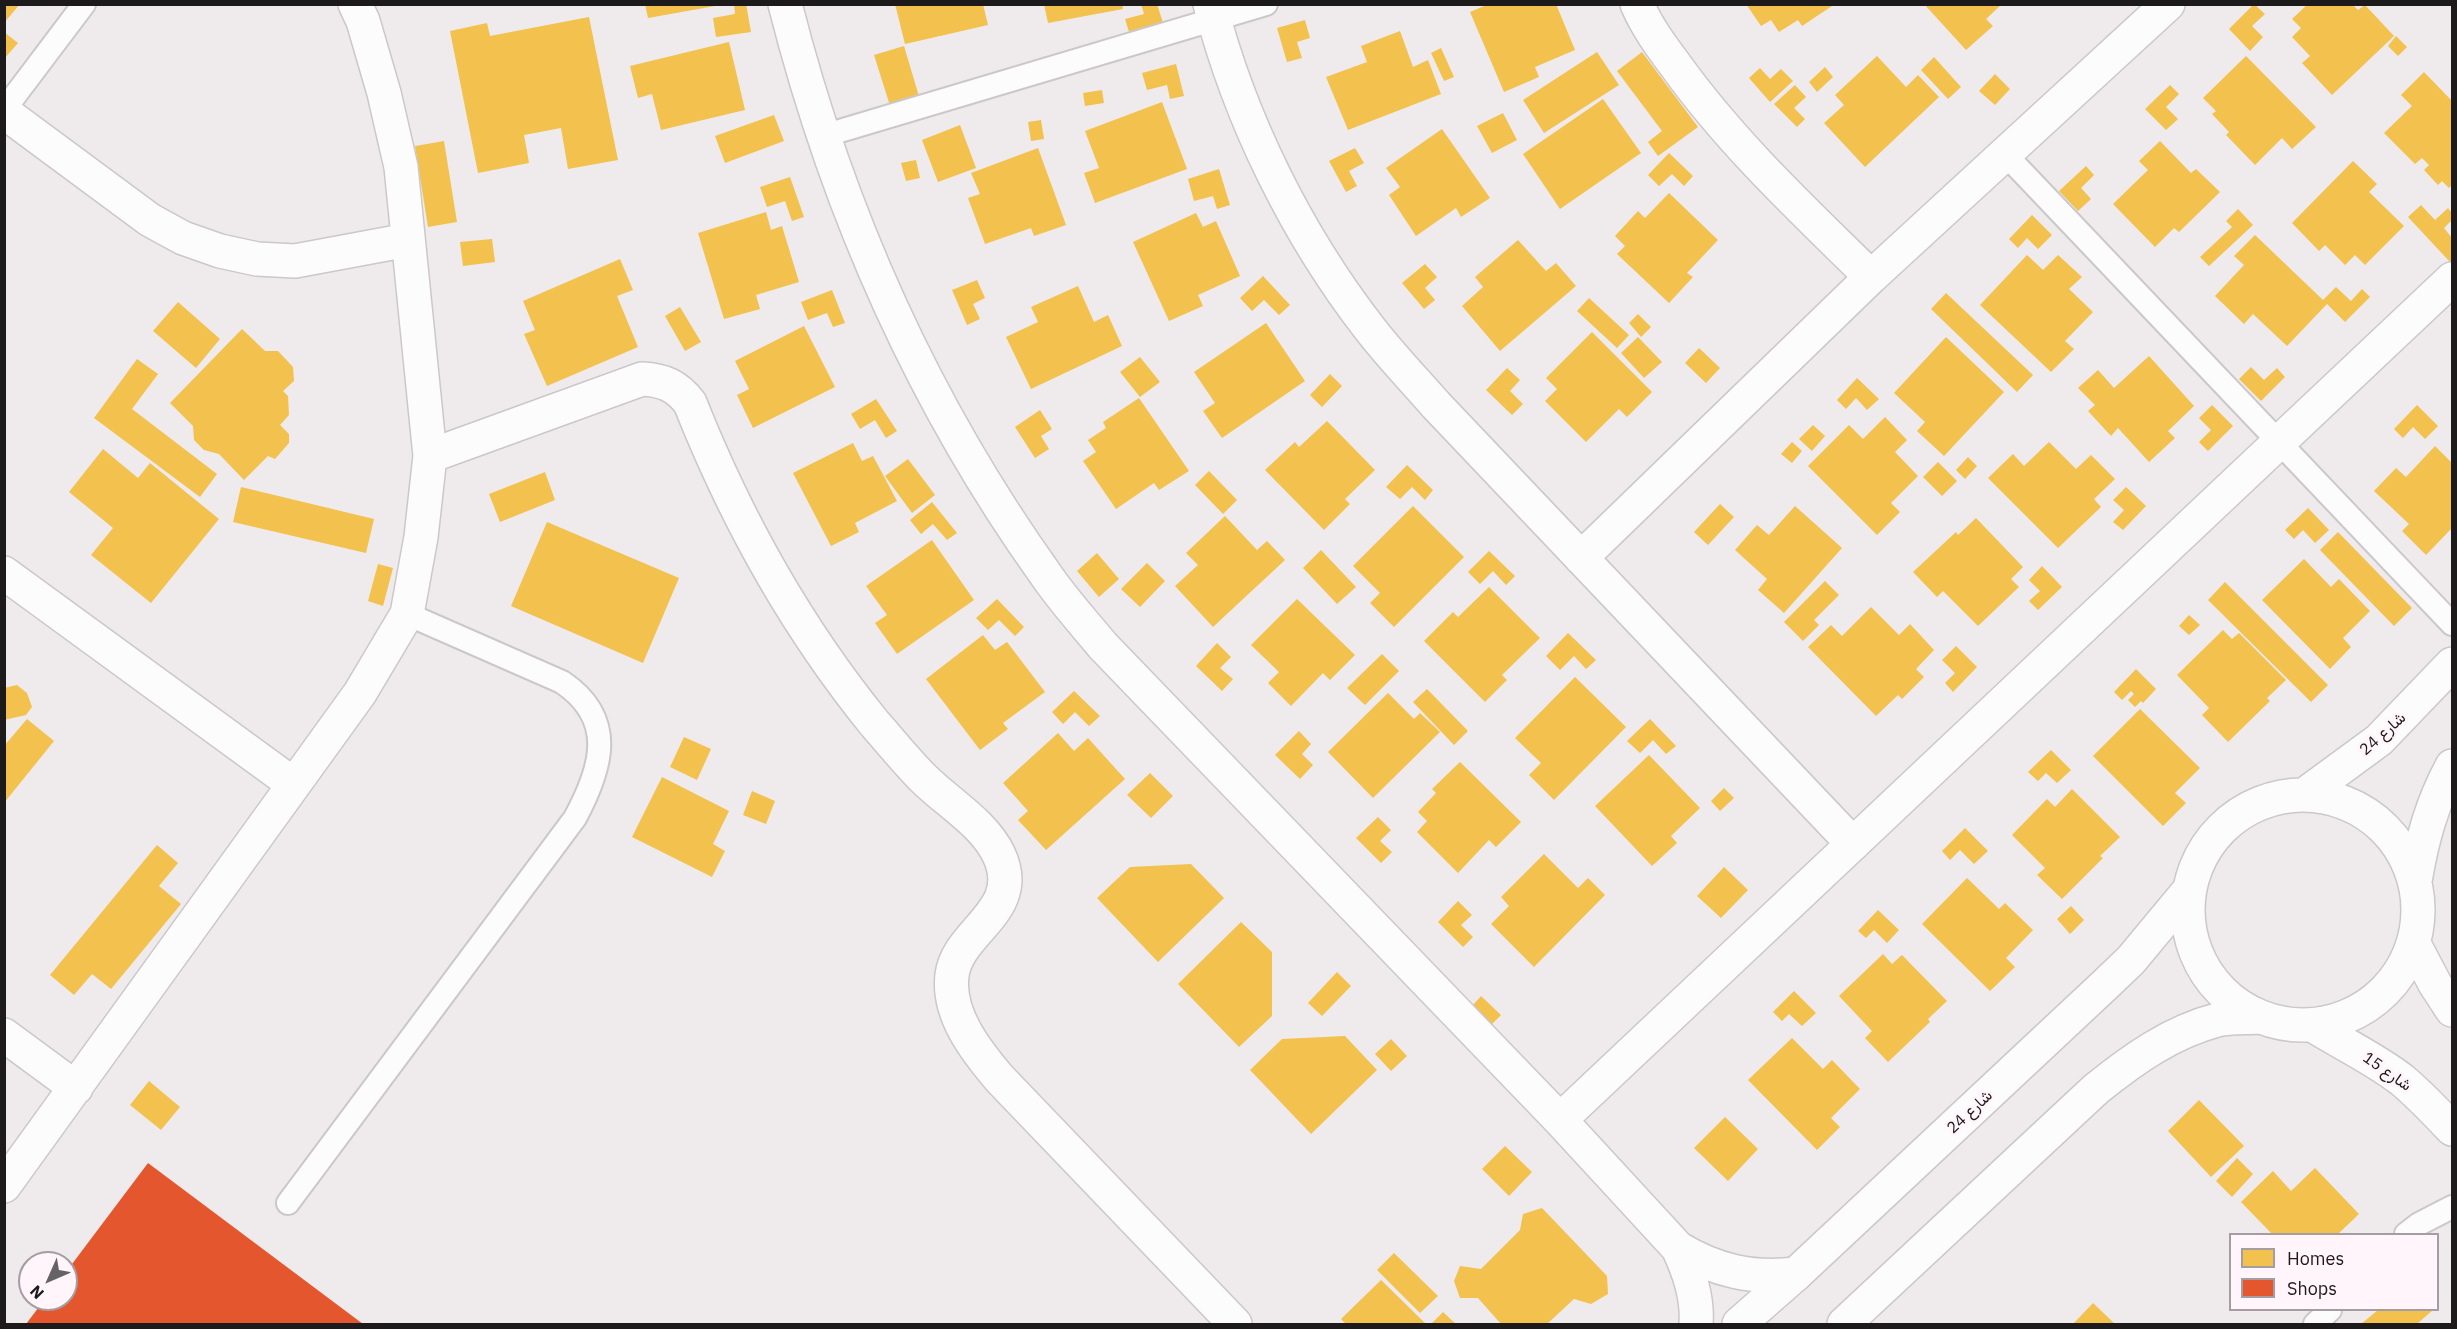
<!DOCTYPE html>
<meta charset="utf-8">
<style>
body{margin:0}
#map{position:relative;width:2457px;height:1329px;overflow:hidden;background:#efeaec;font-family:"IBM Plex Sans",sans-serif}
canvas{display:block}
.frame{position:absolute;inset:0;border:6px solid #1d1a1b;pointer-events:none}
.legend{position:absolute;left:2229px;top:1233px;width:210px;height:78px;box-sizing:border-box;background:#fff5fa;border:2px solid #a59da1;margin:0;padding:8px 10px;list-style:none;font-size:18px;color:#1d1a1b}
.legend li{display:flex;align-items:center;gap:12px;height:30px}
.legend b{width:30px;border:2px solid #a59da1}
.north{position:absolute;left:18px;top:1251px;width:60px;height:60px;box-sizing:border-box;background:#fff5fa;border:2px solid #a59da1;border-radius:50%;rotate:225deg;font-size:16px;font-weight:700;line-height:24px;text-align:center;color:#1d1a1b}
.north::after{content:'';display:block;margin:auto;width:21px;height:27px;background:#666364;clip-path:polygon(50% 0,100% 100%,50% 72%,0 100%)}
</style>
<div id="map">
<canvas width="2457" height="1329"></canvas>
<div class="frame"></div>
<ul class="legend">
<li><b style="height:16px;background:#f2c14e"></b>Homes</li>
<li><b style="height:16px;background:#e4572e"></b>Shops</li>
</ul>
<div class="north">N</div>
</div>
<script>
const context = document.querySelector('canvas').getContext('2d');
context.lineJoin = 'round';
function paint(path, color) {
  context.fillStyle = color;
  context.fill(path, 'evenodd');
}
function trace(path, color, width, dash) {
  context.strokeStyle = color;
  context.lineWidth = width;
  context.lineCap = dash ? 'butt' : 'round';
  context.setLineDash(dash || []);
  context.stroke(path);
}
function drawText(font, color, halo, rows, align = 'center') {
  context.font = font + ' "IBM Plex Sans",Vazirmatn,sans-serif';
  context.lineWidth = 6;
  context.setLineDash([]);
  context.textBaseline = 'middle';
  context.strokeStyle = halo;
  context.fillStyle = color;
  for (const [text, x, y, turn = 0] of rows) {
    context.save();
    context.translate(x, y);
    context.rotate((+turn || 0) * Math.PI / 180);
    context.textAlign = isNaN(turn) ? turn : align;
    if (halo) context.strokeText(text, 0, 0);
    context.fillText(text, 0, 0);
    context.restore();
  }
}
paint(new Path2D(`
 M4,4h16l-16,19z
 M645,4h69l1,2 -67,12z
 M734,4h12l5,28 -35,5 -3,-19 22,-4z
 M895,4h88l5,21 -83,19z
 M1044,4h78l1,5 -75,14z
 M1141,4h16l7,22 -34,9 -5,-16 19,-5z
 M1489,4h67l19,46 -40,17 4,10 -35,15 -34,-80z
 M1746,4h89l-33,22 -4,-6 -19,12 -8,-12 -10,6z
 M1924,4h78l-16,15 7,7 -27,24z
 M2254,4l11,10 -13,12 11,11 -13,14 -21,-22z
 M2308,4h44l6,6 7,-5 29,31 -62,59 -30,-32 8,-7 -18,-19 9,-9 -9,-9z
 M589,17l29,143 -50,9 -7,-41 -37,7 5,28 -51,10 -28,-142 37,-8 3,13z
 M1305,20l5,18 -13,4 5,16 -15,4 -10,-34z
 M1400,31l13,36 15,-7 13,34 -93,36 -22,-53 41,-15 -6,-16z
 M4,32l14,11 -14,16z
 M2396,36l11,11 -9,9 -10,-10z
 M729,42l16,68 -84,20 -9,-36 -14,4 -8,-32z
 M904,46l17,57 -29,9 -18,-57z
 M1441,48l13,29 -10,4 -13,-28z
 M1597,52l22,33 -75,48 -21,-33z
 M1642,52l56,75 -40,29 -10,-14 14,-11 -45,-60z
 M1877,56l29,31 12,-12 21,22 -74,70 -41,-44 20,-18 -9,-10z
 M2246,56l70,71 -24,22 -10,-11 -27,27 -29,-30 3,-3 -17,-18 4,-3 -13,-13z
 M1934,57l27,30 -13,12 -27,-29z
 M1176,64l8,32 -14,3 -3,-14 -20,5 -5,-17z
 M1825,67l8,10 -16,15 -8,-10z
 M1760,68l10,11 11,-10 12,12 -23,21 -21,-24z
 M2424,72l28,29v84l-3,3 -7,-7 -4,4 -14,-15 5,-5 -7,-7 -7,6 -31,-31 28,-27 -11,-11z
 M1995,74l15,15 -15,16 -16,-14z
 M1795,85l11,12 -12,11 11,11 -8,8 -23,-23z
 M2170,85l9,9 -13,13 12,12 -12,11 -21,-21z
 M1102,90l2,13 -19,3 -2,-13z
 M1603,99l38,54 -81,56 -37,-55z
 M1162,102l25,67 -92,34 -11,-30 15,-5 -14,-37z
 M1503,113l14,27 -25,13 -15,-27z
 M774,115l10,26 -59,22 -10,-27z
 M1041,120l3,19 -13,2 -3,-19z
 M960,125l16,43 -38,14 -16,-42z
 M1442,129l48,69 -29,19 -5,-9 -40,28 -27,-41 11,-8 -14,-19z
 M444,141l13,81 -29,5 -13,-81z
 M2160,141l31,32 5,-4 24,23 -41,40 -5,-4 -19,19 -42,-43 35,-34 -9,-9z
 M1038,148l28,77 -32,11 -3,-8 -46,16 -17,-46 12,-4 -9,-21z
 M1355,148l9,15 -15,8 8,15 -11,6 -17,-31z
 M1669,153l24,23 -9,10 -12,-12 -13,12 -11,-11z
 M916,160l4,18 -14,3 -5,-18z
 M2353,161l24,23 -8,8 35,34 -39,39 -10,-10 -10,10 -20,-20 -6,6 -27,-28z
 M2086,166l8,9 -13,13 10,11 -13,12 -19,-20z
 M1219,169l11,36 -13,4 -4,-13 -19,5 -6,-22z
 M790,177l14,40 -12,4 -7,-20 -18,6 -7,-20z
 M1669,193l49,47 -31,33 6,4 -24,26 -52,-49 8,-8 -10,-10 23,-25 7,7z
 M2421,205l14,15 13,-12 4,5v7l-8,8 8,10v22l-2,2 -42,-45z
 M2238,209l15,16 -44,41 -9,-9 32,-30 -6,-6z
 M766,212l5,18 11,-4 17,56 -43,13 4,14 -36,10 -26,-86z
 M1196,213l7,14 13,-6 24,55 -42,19 5,11 -34,15 -36,-79z
 M2032,215l20,20 -14,14 -11,-11 -9,10 -9,-9z
 M2255,235l68,65 13,-13 15,14 11,-12 8,8 -25,25 -18,-18 -40,42 -34,-32 -9,10 -29,-28 29,-31 -10,-9z
 M492,239l3,23 -32,4 -3,-24z
 M1518,240l28,31 10,-8 20,23 -76,65 -38,-45 21,-19 -8,-10z
 M2027,255l16,15 15,-15 24,22 -13,12 24,23 -28,29 9,8 -23,23 -71,-67z
 M620,259l13,31 -16,6 21,51 -91,39 -23,-52 11,-4 -12,-29z
 M1425,264l12,13 -12,11 10,12 -11,9 -22,-26z
 M1263,276l27,29 -11,10 -15,-15 -12,11 -12,-13z
 M977,280l8,18 -12,6 7,15 -13,6 -15,-35z
 M1078,286l16,36 14,-7 14,31 -91,43 -25,-52 32,-15 -7,-15z
 M832,290l13,33 -12,4 -6,-14 -19,7 -7,-18z
 M1946,293l87,82 -16,17 -86,-83z
 M1589,298l40,37 -12,13 -40,-37z
 M178,302l42,37 -24,29 -43,-37z
 M680,307l21,35 -16,9 -20,-35z
 M1638,314l13,13 -10,10 -12,-14z
 M1266,323l39,58 -83,57 -19,-27 12,-8 -21,-31z
 M804,326l31,61 -82,41 -16,-33 12,-6 -14,-28z
 M242,329l23,22h13l15,16 1,14 -11,10 5,5 1,19 -9,10 9,9v9l-14,16 -7,-3 -24,24 -25,-26 -15,-4 -10,-10 -1,-14 -23,-23z
 M1592,332l60,60 -25,25 -8,-8 -33,33 -41,-41 12,-12 -11,-11z
 M1638,337l24,25 -18,16 -23,-25z
 M1946,337l58,55 -60,64 -27,-25 8,-9 -31,-29z
 M1699,348l21,20 -14,15 -21,-20z
 M2149,356l45,50 -26,25 7,7 -26,24 -31,-34 -7,8 -23,-25 7,-6 -17,-17 20,-18 16,18z
 M1140,357l20,25 -20,15 -20,-25z
 M137,359l21,15 -26,35 85,65 -17,23 -106,-79z
 M2251,367l13,13 13,-12 8,9 -24,24 -22,-22z
 M1507,368l13,12 -10,11 13,13 -11,11 -26,-25z
 M1330,374l12,12 -20,21 -12,-12z
 M1857,378l22,21 -12,11 -11,-12 -10,11 -9,-9z
 M1139,398l50,73 -30,19 -5,-7 -38,26 -33,-48 13,-9 -8,-12 18,-12 -3,-6z
 M876,399l21,32 -11,7 -11,-18 -15,9 -9,-15z
 M2212,405l21,21 -25,25 -9,-9 12,-12 -12,-12z
 M2417,405l21,21 -13,13 -12,-12 -10,11 -9,-9z
 M1040,410l12,19 -11,7 8,13 -14,9 -20,-31z
 M1885,417l22,23 -12,12 23,24 -27,27 9,9 -23,23 -69,-69 41,-41 14,14z
 M1327,421l48,49 -30,29 5,5 -26,26 -59,-60 30,-28 4,5z
 M1813,425l12,11 -13,15 -13,-12z
 M1792,442l10,9 -10,12 -11,-9z
 M2049,442l27,27 15,-14 24,24 -21,20 7,8 -43,41 -70,-70 25,-24 11,12z
 M853,443l9,18 11,-5 24,45 -42,22 4,9 -28,14 -38,-73z
 M2435,446l17,17v65l-26,27 -24,-24 7,-7 -35,-33 22,-23 10,9z
 M103,449l35,29 12,-15 69,56 -68,84 -60,-48 22,-27 -44,-36z
 M1968,457l9,9 -12,13 -9,-9z
 M908,459l27,36 -23,18 -27,-37z
 M1938,462l19,19 -15,15 -19,-19z
 M1407,465l26,25 -8,10 -13,-13 -12,12 -14,-12z
 M1209,471l28,29 -14,14 -28,-29z
 M545,472l10,28 -55,22 -11,-28z
 M241,487l133,32 -8,34 -133,-31z
 M2126,487l20,19 -23,24 -10,-8 11,-12 -11,-10z
 M932,502l25,31 -10,7 -14,-16 -12,10 -11,-14z
 M1720,504l14,13 -26,28 -14,-13z
 M1413,506l51,51 -70,70 -24,-24 10,-10 -27,-27z
 M1795,506l47,42 -58,65 -26,-23 9,-11 -32,-29 22,-25 12,10z
 M2308,508l21,22 -14,13 -12,-13 -9,9 -9,-9z
 M1225,516l32,34 10,-9 18,19 -72,67 -38,-41 23,-21 -12,-12z
 M1976,518l47,49 -12,12 8,8 -41,39 -35,-35 -6,6 -24,-25 43,-40 2,3z
 M547,522l132,56 -36,85 -132,-57z
 M2338,532l74,76 -18,18 -74,-76z
 M932,540l42,60 -77,54 -22,-31 12,-8 -21,-29z
 M1321,550l35,37 -19,17 -34,-36z
 M1489,551l26,25 -9,9 -13,-14 -13,13 -12,-12z
 M1097,553l22,26 -20,18 -22,-26z
 M2304,559l27,28 8,-8 31,32 -27,27 8,9 -21,22 -68,-69z
 M1147,563l18,18 -25,26 -19,-18z
 M378,564l15,4 -10,38 -15,-5z
 M2042,566l20,21 -24,23 -9,-9 11,-10 -11,-11z
 M1825,581l14,14 -25,25 5,5 -16,16 -19,-19z
 M2225,582l103,103 -17,17 -103,-102z
 M1489,587l51,51 -38,37 5,5 -22,22 -61,-61 29,-29 5,5z
 M997,599l27,28 -9,9 -16,-16 -11,10 -12,-12z
 M1297,599l58,56 -25,25 -7,-7 -32,33 -23,-23 11,-11 -28,-27z
 M1871,607l28,28 11,-11 24,26 -18,19 8,8 -22,22 -4,-4 -22,21 -68,-69 23,-22 11,11z
 M2189,615l11,10 -11,10 -10,-9z
 M2223,630l9,9 7,-6 47,47 -19,18 3,3 -42,41 -26,-27 7,-7 -32,-33z
 M1568,633l28,27 -10,9 -12,-13 -14,14 -14,-14z
 M983,635l12,15 12,-8 38,50 -42,31 5,6 -28,21 -54,-71z
 M1217,643l14,14 -11,11 13,11 -11,12 -26,-25z
 M1956,646l21,21 -24,25 -8,-9 10,-10 -13,-13z
 M1382,654l17,17 -34,34 -18,-17z
 M2136,669l20,20 -13,14 -2,-2 -6,6 -7,-7 6,-6 -3,-3 -9,9 -8,-8z
 M1575,677l51,50 -72,73 -25,-25 12,-12 -26,-25z
 M17,685l10,8 5,14 -6,8 -22,5v-32z
 M1427,689l41,42 -14,14 -41,-43z
 M1074,691l26,25 -11,10 -14,-14 -12,12 -11,-12z
 M1388,693l26,26 6,-6 20,19 -67,66 -45,-46z
 M2140,709l60,59 -25,25 11,10 -23,23 -70,-70z
 M27,719l27,22 -50,62v-57z
 M1650,719l26,27 -10,8 -13,-14 -13,13 -13,-12z
 M1299,731l12,13 -9,10 11,11 -13,14 -25,-24z
 M1058,733l16,18 14,-13 37,41 -79,71 -28,-30 10,-9 -25,-28z
 M684,737l27,12 -14,31 -27,-13z
 M2051,750l20,20 -14,13 -11,-10 -8,8 -10,-9z
 M1649,755l51,53 -29,28 6,7 -25,23 -57,-60z
 M1460,762l61,60 -25,25 -7,-7 -31,33 -41,-41 10,-11 -9,-9 18,-19 -4,-4z
 M1150,773l23,23 -22,22 -24,-23z
 M662,777l67,34 -16,33 12,7 -13,26 -80,-40z
 M1724,788l10,10 -14,13 -9,-10z
 M2072,789l48,48 -20,19 3,2 -41,41 -25,-24 8,-7 -33,-33 35,-36 8,8z
 M752,791l23,10 -9,23 -23,-9z
 M1378,817l13,13 -11,11 12,11 -11,11 -25,-25z
 M1965,828l23,23 -14,13 -14,-14 -10,10 -8,-9z
 M157,845l21,18 -19,23 22,18 -70,85 -19,-15 -18,21 -24,-20z
 M1544,854l34,34 10,-10 17,17 -71,72 -43,-43 18,-18 -8,-9z
 M1191,864l33,34 -66,64 -61,-64 33,-31z
 M1724,867l24,23 -27,28 -24,-22z
 M1967,878l32,31 6,-6 28,27 -27,28 9,9 -25,24 -68,-67z
 M1458,901l14,14 -11,10 12,12 -10,10 -25,-25z
 M2071,906l13,14 -14,14 -13,-15z
 M1878,910l21,20 -12,13 -13,-13 -8,8 -8,-7z
 M1241,922l31,30v64l-33,31 -61,-63z
 M1883,954l9,10 10,-9 45,46 -19,18 2,3 -42,40 -23,-24 7,-7 -33,-35z
 M1337,972l14,14 -29,30 -14,-13z
 M1794,991l22,22 -14,13 -13,-12 -7,7 -9,-9z
 M1481,996l20,19 -9,9 -19,-19z
 M1345,1036l32,34 -66,64 -61,-64 32,-31z
 M1792,1038l31,31 9,-9 28,29 -29,29 9,9 -23,23 -69,-70z
 M1391,1039l16,17 -16,15 -16,-17z
 M149,1081l31,26 -19,23 -31,-25z
 M2199,1100l45,46 -33,31 -43,-46z
 M1725,1117l33,32 -30,32 -34,-33z
 M1505,1146l27,26 -23,24 -27,-27z
 M2237,1158l16,16 -21,23 -16,-16z
 M2315,1168l44,46 -21,20h-66l-31,-32 32,-31 18,20z
 M1542,1208l65,68 1,18 -17,10 -17,-5 -27,25h-46l-23,-26h-18l-6,-17 6,-15 21,3 39,-39 3,-16z
 M1394,1253l44,43 -18,17 -43,-43z
 M1381,1280l45,44h-80l-5,-5z
 M2093,1303l22,21h-42z
 M2378,1310h55l-16,14h-56z
 M1443,1312l13,12h-25z`), '#f2c14e');
paint(new Path2D(`
 M148,1163l215,161h-337l19,-25h21v-27z`), '#e4572e');
const service = new Path2D(`
 M4,110l80,-106
 M823,136l443,-132
 M2005,154l447,470
 M288,1203l287,-385c27,-50 42,-99 -13,-136l-155,-68
 M2406,1234l13,-10 33,-17
 M2315,1324l15,-14`);
const minor = new Path2D(`
 M785,4c52,205 138,399 261,571 17,25 38,48 57,71l457,474 118,128c38,23 74,31 118,26
 M1210,4c30,116 87,231 160,325 21,27 44,51 66,76l417,439
 M1637,4c10,23 24,42 39,62 56,78 127,144 195,211
 M4,112l146,108 33,18 37,13 37,8 38,2 113,-21
 M430,456l212,-77c22,1 35,7 48,24 46,116 106,224 185,321 16,18 31,37 48,54 25,25 61,45 76,77 26,56 -41,75 -47,120 -5,39 24,76 48,104l235,245
 M1581,558l290,-281 297,-273
 M4,573l289,211
 M4,1035l72,53
 M1560,1120l892,-841
 M4,1186l356,-493 47,-79 14,-77 9,-81 -29,-289 -17,-74 -21,-72 -8,-17
 M1678,1248c11,24 20,49 18,76`);
const tertiary = new Path2D(`
 M2304,795l75,-55 73,-76
 M2188 910a115 115 0 1 1 230 0a115 115 0 1 1-230 0Z
 M2415,881c7,-42 17,-78 37,-115
 M2414,944l21,40 17,26
 M2314,1026c29,18 61,33 88,54 18,15 34,32 50,49
 M1739,1324l57,-50 311,-291 24,-23 59,-71
 M1844,1324l252,-235c36,-29 75,-57 121,-69 13,-3 28,-2 42,-3`);
trace(service, '#ccc8c9', 26);
trace(minor, '#ccc8c9', 36);
trace(tertiary, '#ccc8c9', 36);
trace(service, '#fdfcfc', 22);
trace(minor, '#fdfcfc', 33);
trace(tertiary, '#fdfcfc', 33);
drawText('16px', '#1d1a1b', '#fff5fa', [
 ["شارع 24",2383,734,-42],
 ["شارع 15",2387,1072,35],
 ["شارع 24",1970,1112,-43]
]);
</script>
